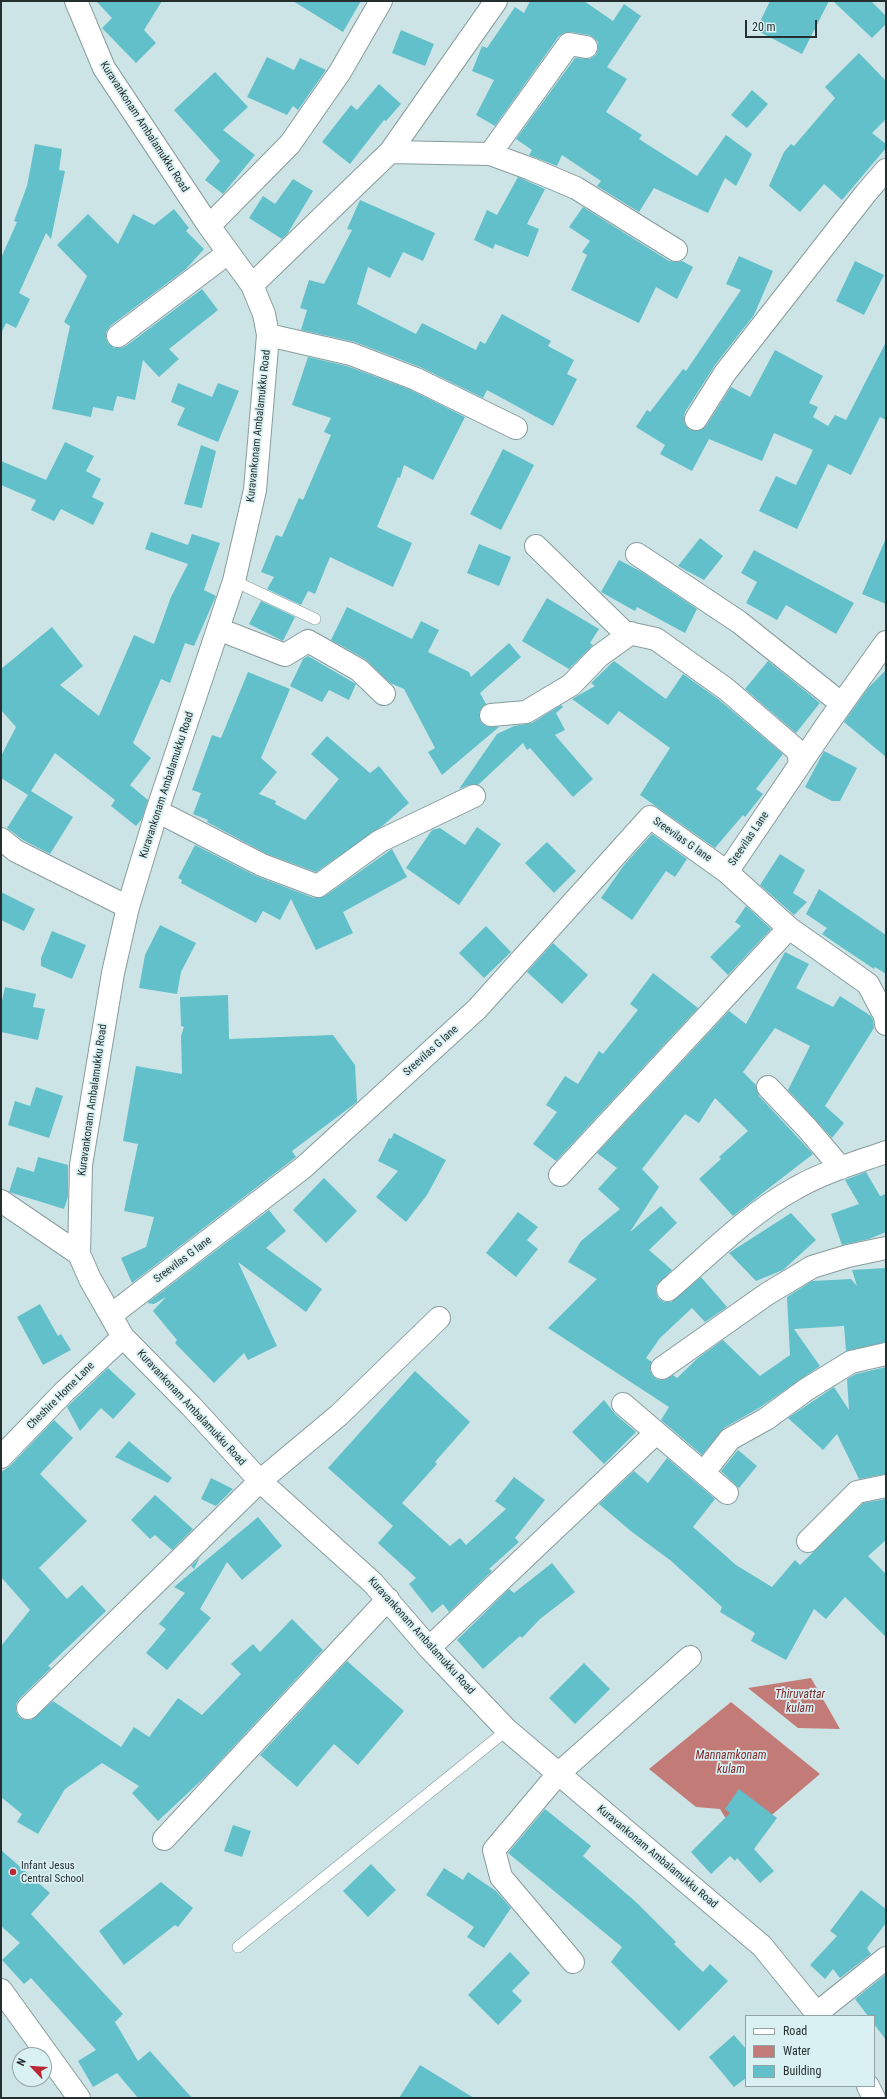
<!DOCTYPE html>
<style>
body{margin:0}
#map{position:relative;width:887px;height:2099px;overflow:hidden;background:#cde4e6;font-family:"Roboto Condensed",sans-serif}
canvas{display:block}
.frame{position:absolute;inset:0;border:2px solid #262f30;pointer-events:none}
.legend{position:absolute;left:745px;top:2015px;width:130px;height:72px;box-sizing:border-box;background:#daf1f3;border:1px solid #92a3a5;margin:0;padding:5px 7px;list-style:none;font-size:12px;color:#262f30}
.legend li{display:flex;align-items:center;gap:8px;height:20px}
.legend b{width:20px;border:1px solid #92a3a5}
.north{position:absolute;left:12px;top:2047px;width:40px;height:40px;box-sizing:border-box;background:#daf1f3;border:1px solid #92a3a5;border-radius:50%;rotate:295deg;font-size:11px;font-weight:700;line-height:16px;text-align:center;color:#262f30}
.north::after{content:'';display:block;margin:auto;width:14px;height:18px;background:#ba2934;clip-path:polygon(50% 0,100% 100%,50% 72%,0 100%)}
.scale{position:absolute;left:745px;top:20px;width:72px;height:18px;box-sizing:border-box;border:2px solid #262f30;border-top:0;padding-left:5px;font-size:12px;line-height:14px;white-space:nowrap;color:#262f30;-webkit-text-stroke:3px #daf1f3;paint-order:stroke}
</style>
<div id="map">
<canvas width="887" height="2099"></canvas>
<div class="frame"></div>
<ul class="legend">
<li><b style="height:5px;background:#fff"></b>Road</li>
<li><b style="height:11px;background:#c37b78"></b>Water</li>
<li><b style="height:11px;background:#61c0ca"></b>Building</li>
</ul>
<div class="north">N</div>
<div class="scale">20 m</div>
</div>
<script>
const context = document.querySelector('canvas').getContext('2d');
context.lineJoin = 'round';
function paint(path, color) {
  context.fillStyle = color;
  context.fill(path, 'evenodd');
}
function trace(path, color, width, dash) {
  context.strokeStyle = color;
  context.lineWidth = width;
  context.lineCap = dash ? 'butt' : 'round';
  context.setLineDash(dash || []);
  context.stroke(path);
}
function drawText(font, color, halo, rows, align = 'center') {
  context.font = font + ' "Roboto Condensed",sans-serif';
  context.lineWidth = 3.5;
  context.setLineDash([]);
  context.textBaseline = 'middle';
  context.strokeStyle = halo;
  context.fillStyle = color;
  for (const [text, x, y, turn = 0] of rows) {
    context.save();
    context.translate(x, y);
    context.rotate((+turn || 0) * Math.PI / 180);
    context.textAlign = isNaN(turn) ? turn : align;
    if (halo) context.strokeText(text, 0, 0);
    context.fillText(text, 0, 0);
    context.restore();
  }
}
paint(new Path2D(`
 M811,1678l29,51 -42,-1 -50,-40z
 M731,1702l89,72 -80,68 -20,-33 -24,-2 -47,-38z`), '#c37b78');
paint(new Path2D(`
 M96,1h66l-18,29 12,13 -20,20 -34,-35 10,-10z
 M293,1h68l-18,31z
 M530,1h54l29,20 11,-17 17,12 -34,51 20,12 -21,33 36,23 -3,4 58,37 29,-41 26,19 -16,32 -11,-8 -17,35 -54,-25 -15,24 -42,-26 4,-5 -39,-26 -5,11 -28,-11 3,-5 -16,-11 59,-81 15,1 6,-4 2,-6v-7l-4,-4 -5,-3 -18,-3 -7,1 -5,3 -64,90 -19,-11 18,-35 -22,-9 10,-25 5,2 28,-41 9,6z
 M770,1h59l-27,53 -46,-24z
 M833,1h38l15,15v8l-14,14z
 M401,30l33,14 -9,22 -33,-13z
 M859,53l27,28v38l-14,14 14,11v4l-44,52 -18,-16 -24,28 -31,-26 15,-34 7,-8 3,2 41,-48 -10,-11z
 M267,57l27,13 6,-12 26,12 -28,40 -5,-4 -6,9 -40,-18z
 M215,72l33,35 -25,23 32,25 -32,39 -18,-14 15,-19 -46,-51z
 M379,84l22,20 -15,17 -2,-1 -34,44 -28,-22 29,-37 6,5z
 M752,90l16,14 -21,24 -16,-13z
 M35,144l27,5 -3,21 6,1 -14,68 -5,-6 -27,60 11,6 -14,29 -10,-5 -5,11v-76l16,-36 -3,-1 13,-35z
 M518,177l27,12 -18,35 12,5 -11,28 -33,-13 -2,5 -19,-9 13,-30 10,5z
 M293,179l20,12 -25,42 -6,6 -33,-21 14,-22 12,8z
 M360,200l75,33 -12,28 -20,-9 -13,26 -22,-11 -11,37 59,30 6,-11 54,27 4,-9 5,3 17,-30 49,27 -3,5 26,14 -7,14 10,5 -24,47 -66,-36 -4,8 -63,-31 -65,-25 -54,-12 6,-20 -7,-2 9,-28 15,4 28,-54 -5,-1z
 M583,207l86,54 6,1 7,-1 11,6 -16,32 -21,-12 -17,36 -68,-33 16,-35 -5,-3 8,-11 -21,-14z
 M174,209l15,19 -3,3 18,18 -18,20 -76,57 -4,6v6l2,5 6,5h6l6,-2 76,-57 16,21 -49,39 10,10 -20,18 -16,-17 -8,40 -18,-4 -4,15 -20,-4 -2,10 -39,-8 18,-83 -6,-4 23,-46 -30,-31 31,-31 30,30 15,-30 21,11z
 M739,256l34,15 -19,44 -39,50 -30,47 -1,6 1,6 5,6h11l5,-4 25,-39 19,10 25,-47 48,26 -14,27 9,4 -5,10 15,9 7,-11 11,5 40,-78v78l-6,-3 -29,58 -23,-11 -31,65 -38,-18 17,-35 20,9 17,-35 -39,-17 -12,28 -53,-22 -17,32 -32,-17 5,-9 -29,-18 11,-17 3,2 33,-43 3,2 55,-81 -15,-6z
 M855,261l29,14 -20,40 -28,-14z
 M308,357l39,9 64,24 54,27 -32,63 -29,-15 -4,13 -2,-1 -21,50 35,16 -19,44 -63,-30 -15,37 -7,-3 -7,14 -34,-16 7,-12 -13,-5 15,-37 6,2 17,-39 4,2 28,-65 -7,-3 7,-14 -39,-13z
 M178,383l34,14 6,-14 21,8 -21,51 -41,-17 8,-17 -14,-6z
 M65,442l29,14 -8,15 15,8 -9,18 12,6 -11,22 -32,-16 -7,12 -23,-11 5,-10 -35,-15v-24l45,19z
 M201,445l15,6 -14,57 -18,-4z
 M503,449l31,16 -33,65 -31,-16z
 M151,532l37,13 4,-11 28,9 -16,47 12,6 -22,50 -9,-3 -15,40 -9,-4 -28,64 18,15 -21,27 18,15 -6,19 -6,7 -25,-20 4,-6 -60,-47 -24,38 42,26 -23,37 -27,-14 -16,-12 21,-33 -27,-17v-22l15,-29 -15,-17v-41l51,-42 31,39 -23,19 39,31 35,-81 20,9 17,-47 17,-33 -43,-15z
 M700,538l23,18 -19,24 -26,-14z
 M886,538v66l-24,-10z
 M479,544l32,13 -12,29 -32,-13z
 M754,550l100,53 -18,31 -50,-29 -9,15 -31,-17 11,-21 -16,-9z
 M619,560l23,12 55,37 -12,24 -48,-26 -2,4 -34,-19z
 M547,598l52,31 -9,14 3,2 -24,24 -47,-28z
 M261,601l34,16 -12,24 -34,-17z
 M347,607l65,32 9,-18 18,9 -11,22 41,20 2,5 38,-34 12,14 -41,36 6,11 -6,6 -1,6 2,6 5,4 13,1 -57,48 -14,-23 7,-4 -31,-59 -14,-6 -25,-24 -34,-19z
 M308,656l48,28 -7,16 -20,-10 -7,12 -32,-16 13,-27z
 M614,661l52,38 17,-25 35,25 65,55 -27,35 7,5 -18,23 -2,-2 -28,33 -75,-53 30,-47 -51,-37 -11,14 -36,-26 23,-13 -4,-3z
 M768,661l52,42 -24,30 -51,-44z
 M886,670v87l-42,-35 24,-34z
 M248,672l42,17 -29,69 16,14 -18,22 17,7 -1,3 30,16 34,-41 -28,-25 16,-18 43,37 9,-7 30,37 -28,24 -65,45 -49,-18 -60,-32 1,-2 -15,-6 8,-21 -9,-3 20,-55 9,3z
 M561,705l2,2 -7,6 9,17 -10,5 38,44 -20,18 -43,-49 -3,2 -4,-7 -45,42h-9l-10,4 38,-55 17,-8 18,-3z
 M824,751l33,17 -17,33h-8l-27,-14z
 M477,827l24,17 -42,61 -53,-37 26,-38 8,-2 25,17z
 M652,834l35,25 -12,18 -9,-6 -34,49 -31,-22 23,-33z
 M547,842l29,29 -22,22 -29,-30z
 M195,845l61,31 58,22 11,-2 67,-47 15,28 -64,35 10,21 -37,17 -25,-51 -11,21 -17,-9 -7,12 -75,-40 1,-3 -4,-2z
 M780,854l25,16 -12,23 14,9 -13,13 -34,-30z
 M819,889l67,46v39l-11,-7 -1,2 -52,-35 5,-6 -21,-14z
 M1,892l34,17 -11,22 -23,-11z
 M746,906l25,23 -43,46 -18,-18 31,-31 -6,-4z
 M160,925l36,18 -15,29 -4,22 -38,-6 6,-33z
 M486,926l25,26 -27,26 -25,-25z
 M52,931l34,14 -14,34 -31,-13v-8z
 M553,943l35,32 -26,29 -35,-32z
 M785,952l24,12 -13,24 37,19 7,-11 31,20 2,4 1,8 -49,78 19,17 -12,15 -44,-48 22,-44 -35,-18 -32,44 13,13 3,11 54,58 -80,62 -34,-37 22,-20 -2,-2 29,-26 -33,-33 -16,25 -14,-9 -43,55 17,18 -29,45 31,-26 16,17 -28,27 23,20 -16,16v6l2,6 6,4h7l30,-25 26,30 -22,15 -13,-14 -32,30 -14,20 6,4 -2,8 2,5 4,4 8,1 9,-5 4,3 21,-20 25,-18 37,36 30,-21 -3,-58 25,-16 39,-2 6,7 -5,-16 34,-2v74l-40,9 -2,-25 -50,3 26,37 -61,42 -35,20 -22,27 -41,-35 8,-13 -121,-79 49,-49 -29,-17 13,-21 39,-32 -22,-20 19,-21 -20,-15 132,-142 17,13z
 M653,973l45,35 -142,153 -23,-17 24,-32 -11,-7 19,-29 13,8 21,-33 4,3 35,-44 -8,-6z
 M5,987l31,7 -3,13 12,2 -7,31 -37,-8v-27z
 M228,995l1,44 104,-4 22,30 2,37 -65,49 4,6 -164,126 -11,-25 25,-11 8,-30 -30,-6 14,-67 -15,-3 13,-75 46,8 -1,-38 3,-9 -3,-1 -1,-29z
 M36,1087l27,9 -14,42 -41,-13 7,-24 15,5z
 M394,1133l52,27 -19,35 -21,27 -30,-25 22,-26 -20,-10 11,-23 2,1z
 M38,1157l30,8v32l-4,12 -55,-17 8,-25 17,5z
 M866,1172l14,24 6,-2v38l-17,7 -27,6 -11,-31 28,-10 -14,-24z
 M324,1178l33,33 -31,32 -33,-33z
 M269,1210l17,21 -20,17 56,41 -16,23 -68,-50 39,84 -29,14 -4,-7 -30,30 -39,-40 2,-3 -24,-29 13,-14 -12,7 -7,-1z
 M518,1212l20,15 -11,13 11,9 -22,28 -30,-24z
 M791,1213l25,27 -33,30 -27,11 -27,-28z
 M40,1304l18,32 3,-2 10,16 -28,15 -26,-48z
 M886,1367v107l-27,5 -22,-45 -14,16 -35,-32 46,-31 15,23 -2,-31 9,-5z
 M108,1368l28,26 -23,25 -12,-11 -21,23 -13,-24z
 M415,1371l55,51 -35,40 2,2 -35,39 48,43 10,-8 6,7 40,-36 -11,-8 19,-24 31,23 -30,38 4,4 -30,27 3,2 -43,41 -6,-8 -11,9 -23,-29 7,-6 -38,-35 15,-17 -65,-58z
 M604,1400l11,14 21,18 -32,32 -32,-32z
 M54,1420l19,18 -33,36 47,47 -48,47 28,31 15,-14 24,26 -58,55 3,2 -32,31 -3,5v7l3,6 6,3h6l22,-19 68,46 13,-20 15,10 29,-39 24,17 39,-41 -10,-10 22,-20 7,8 32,-33 31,31 -117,126 -48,45 -26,-28 7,-7 -37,-23 -37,26 -27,45 -21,-12 5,-8 -21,-17v-151l29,-36 -29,-33v-105l9,-6z
 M129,1441l43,37 -4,5 -53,-26z
 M738,1450l19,16 -18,22 -18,-17z
 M667,1458l48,41 -22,28 43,38 36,22 23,-27 5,5 63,-62 23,-4v41l-18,16 18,18v63l-41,-40 -19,22 -12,-10 -28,51 -35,-19 4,-8 -35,-21 2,-5 -52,-47 -38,-28 -33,-28 35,-33 14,12z
 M211,1478l22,11 -17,17 -15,-7z
 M155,1495l38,34 -21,21 -17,-15 -5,4 -19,-19z
 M258,1517l24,29 -40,34 -15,-18 -27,47 11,9 -44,52 -21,-17 20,-24 -7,-5 26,-31 -11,-6z
 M200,1557l-6,12 -3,-3z
 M552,1563l23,29 -35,27 -18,19 -2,-2 -37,33 -26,-29 52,-51 5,4z
 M347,1661l57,50 -46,54 -24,-21 -37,43 -37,-32z
 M584,1663l26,26 -35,35 -26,-26z
 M739,1789l38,29 -23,31 20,22 -14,12 -23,-25 -2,3 -5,-5 -19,18 -20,-22 39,-39 -5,-4z
 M545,1809l46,37 -8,10 54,47 39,39 -2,2 29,28 7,-8 18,17 -49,50 -68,-69 11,-15 -114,-94z
 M233,1825l18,6 -9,26 -18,-6z
 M1,1850l49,43 -19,21 92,100 -8,8 23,39 12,-10 42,47h-54l-21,-25 -24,14 -15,-26 18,-11 -65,-72 -7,6 -22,-24 18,-17 -19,-17z
 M371,1864l25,26 -28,27 -25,-26z
 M444,1868l19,12 5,-8 28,19 15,17 -27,40 -17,-11 7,-10 -48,-32z
 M161,1882l32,26 -15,19 -3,-2 -51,40 -25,-34z
 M861,1890l25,19v14l-19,25 4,6 -31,24 -7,-9 -8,10 -15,-14 27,-29 -7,-5z
 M510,1952l20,21 -18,18 10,10 -24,24 -30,-30z
 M886,1974v66l-12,-16v-8h-6l-13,-17z
 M734,2035l12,14v29l-12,9 -25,-30z
 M420,2065l54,33h-75z`), '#61c0ca');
const service = new Path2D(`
 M234,581l81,38
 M238,1947l269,-217`);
const minor = new Path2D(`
 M76,1l28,67 105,158 43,59 12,29 4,21 -13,155 -21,91 -77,230 -29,96 -15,66 -32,192 -2,89 11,25 33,58 68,69 69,75 113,102 56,65 78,82 255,216 57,70
 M390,152l100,2 79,-110 17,3
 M490,154l41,15 45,19 100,62
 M209,226l81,-82 50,-72 41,-71
 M252,285l138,-133 106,-151
 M268,335l83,19 65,25 100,49
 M118,336l110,-83
 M696,419l29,-46 141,-180 20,-23
 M536,546l88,86 32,7 70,50 72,62 2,13
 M637,554l102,68 103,82
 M218,629l67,26 23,-14 51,29 25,24
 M886,642l-60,84 -99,146 62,56 79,56 17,32 1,8
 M491,715l35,-3 45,-27 28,-29 32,-23
 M157,811l105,54 56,21 62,-45 94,-45
 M1,839l15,12 112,56
 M768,1087l39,41 34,40
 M560,1175l229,-247
 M1,1201l78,53
 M668,1290c41,-35 80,-76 128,-102 28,-16 59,-25 90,-36
 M111,1315l193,-148 173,-158 173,-192 77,55
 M662,1368l105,-74 45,-27 36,-11 38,-8
 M623,1404l104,89
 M1,1457l64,-66 58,-54
 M708,1467l22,-28 36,-20 41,-30 44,-27 35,-8
 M808,1541l49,-49 29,-6
 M429,1648l227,-215
 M28,1708l232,-227 79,-66 100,-97
 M164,1839l224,-240
 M573,1962l-72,-85 -7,-27 64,-76 132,-117
 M1,1990l78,108
 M817,2013l69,-55
 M868,2086l6,12`);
trace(service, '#879c9e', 12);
trace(minor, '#879c9e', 24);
trace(service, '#fff', 11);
trace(minor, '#fff', 22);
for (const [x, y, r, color] of [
 [13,1872,4,"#ba2934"]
]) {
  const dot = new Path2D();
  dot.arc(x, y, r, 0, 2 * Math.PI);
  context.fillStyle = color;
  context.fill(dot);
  trace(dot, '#daf1f3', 1.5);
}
drawText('11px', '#262f30', '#daf1f3', [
 ["Kuravankonam Ambalamukku Road",144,127,57],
 ["Kuravankonam Ambalamukku Road",259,426,-84],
 ["Kuravankonam Ambalamukku Road",167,785,-72],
 ["Sreevilas Lane",749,839,-56],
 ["Sreevilas G lane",682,840,35],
 ["Sreevilas G lane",431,1051,-42],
 ["Kuravankonam Ambalamukku Road",93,1100,-82],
 ["Sreevilas G lane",183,1260,-37],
 ["Cheshire Home Lane",61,1396,-45],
 ["Kuravankonam Ambalamukku Road",191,1408,47],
 ["Kuravankonam Ambalamukku Road",421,1636,48],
 ["Kuravankonam Ambalamukku Road",657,1857,40]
]);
drawText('11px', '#262f30', '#daf1f3', [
 ["Infant Jesus",21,1866],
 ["Central School",21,1879]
], 'left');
drawText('italic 12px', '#80292b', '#daf1f3', [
 ["Thiruvattar",800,1695],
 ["kulam",800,1709],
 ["Mannamkonam",731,1756],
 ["kulam",731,1770]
]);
</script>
